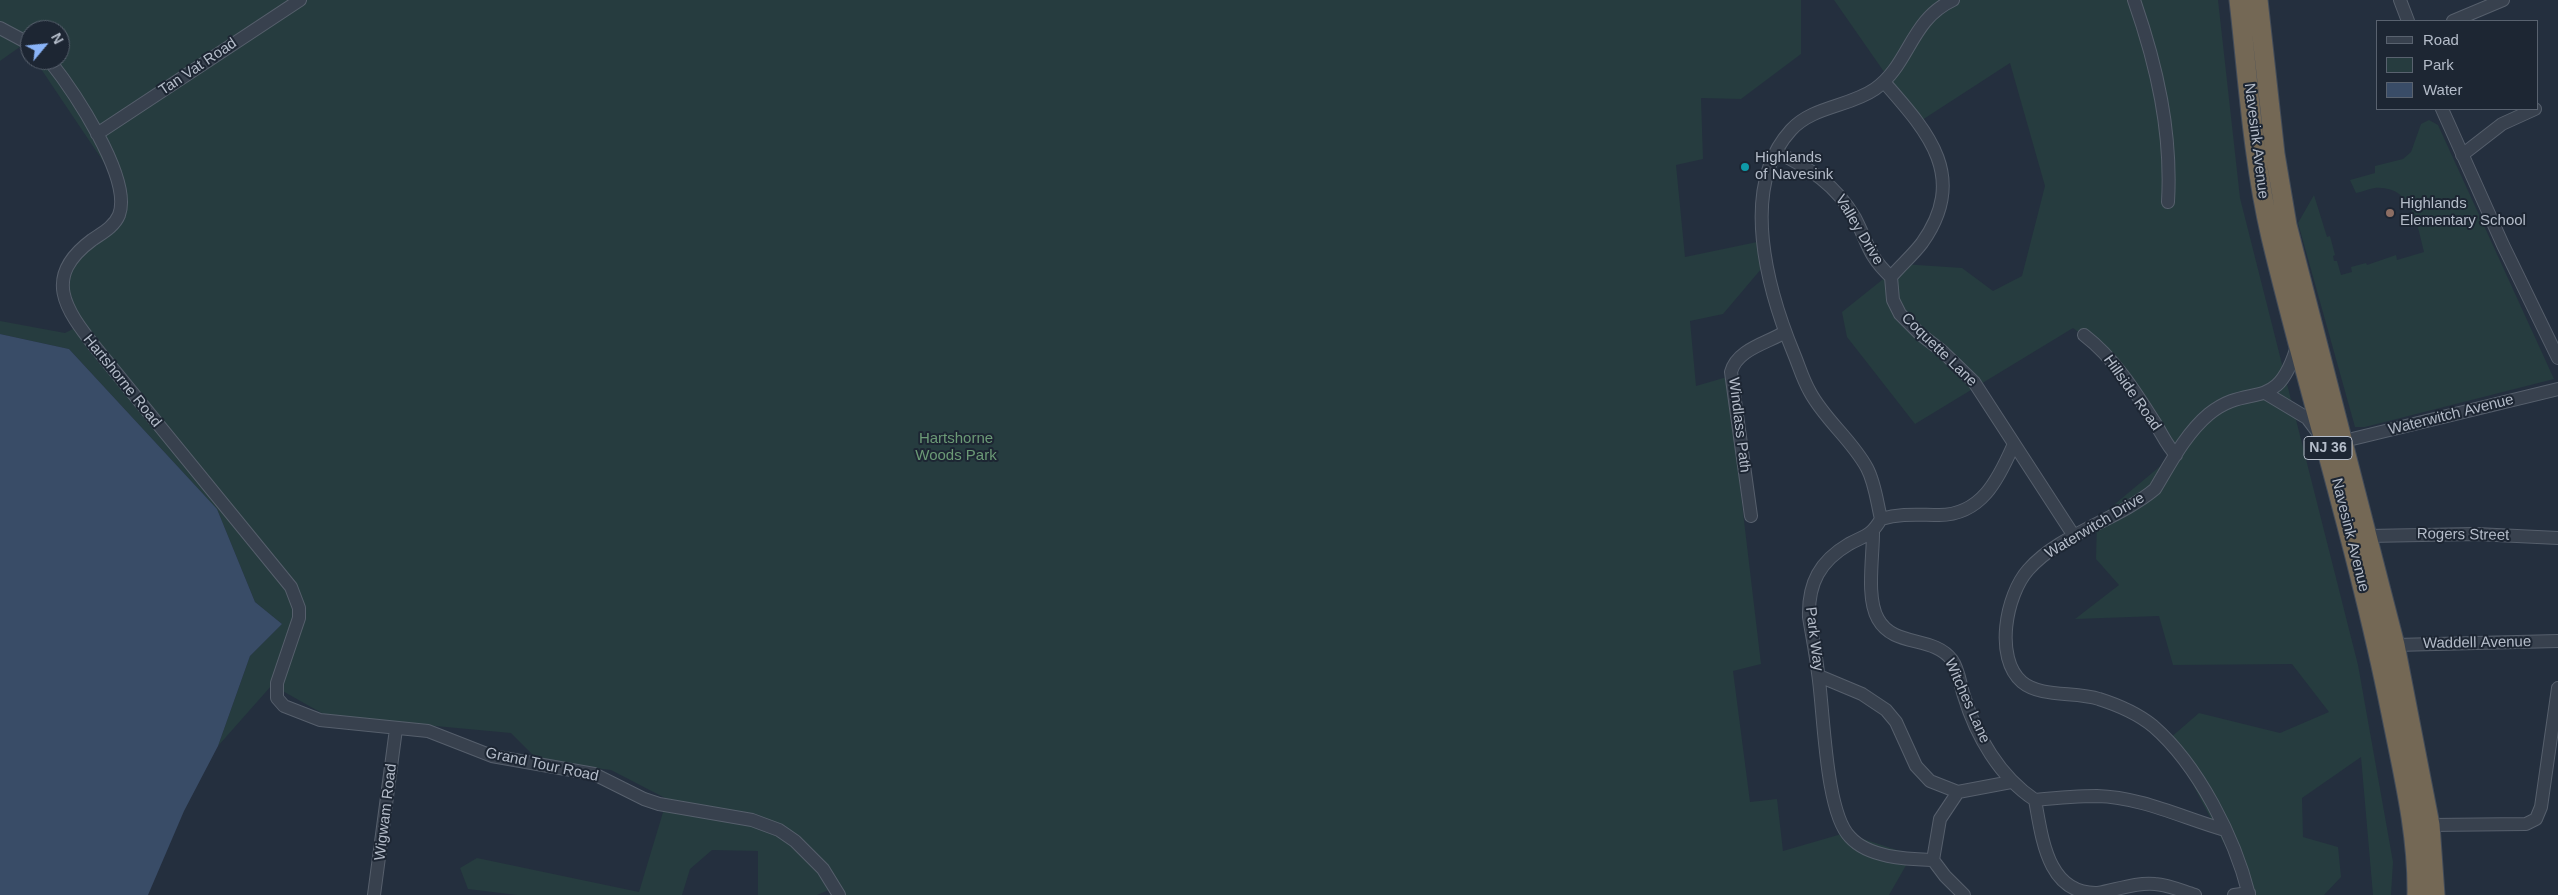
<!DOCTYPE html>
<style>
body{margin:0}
#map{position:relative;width:2558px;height:895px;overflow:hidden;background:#242f3e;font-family:Helvetica,sans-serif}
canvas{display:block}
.legend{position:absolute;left:2376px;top:20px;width:162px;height:90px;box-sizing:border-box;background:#1d2633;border:1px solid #59626f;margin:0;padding:6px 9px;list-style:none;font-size:15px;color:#b4bcc9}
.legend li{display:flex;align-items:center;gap:10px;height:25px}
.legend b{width:25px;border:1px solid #59626f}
.north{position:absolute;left:20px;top:20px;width:50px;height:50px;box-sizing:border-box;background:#1d2633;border:1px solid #59626f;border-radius:50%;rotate:62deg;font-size:14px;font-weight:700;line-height:20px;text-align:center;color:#b4bcc9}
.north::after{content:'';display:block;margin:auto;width:18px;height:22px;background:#8ab4f8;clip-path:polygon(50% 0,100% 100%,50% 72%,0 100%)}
</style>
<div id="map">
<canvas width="2558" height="895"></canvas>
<ul class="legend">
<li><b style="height:6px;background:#38414e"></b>Road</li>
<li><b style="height:14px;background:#263c3f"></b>Park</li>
<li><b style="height:14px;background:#394c67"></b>Water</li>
</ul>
<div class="north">N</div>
</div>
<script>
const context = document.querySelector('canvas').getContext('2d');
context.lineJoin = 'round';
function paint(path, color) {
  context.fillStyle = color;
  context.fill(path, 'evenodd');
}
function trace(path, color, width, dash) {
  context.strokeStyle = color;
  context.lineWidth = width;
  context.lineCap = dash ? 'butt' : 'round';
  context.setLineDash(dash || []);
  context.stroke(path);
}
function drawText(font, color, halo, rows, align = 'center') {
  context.font = font + ' Helvetica,sans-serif';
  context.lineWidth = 4;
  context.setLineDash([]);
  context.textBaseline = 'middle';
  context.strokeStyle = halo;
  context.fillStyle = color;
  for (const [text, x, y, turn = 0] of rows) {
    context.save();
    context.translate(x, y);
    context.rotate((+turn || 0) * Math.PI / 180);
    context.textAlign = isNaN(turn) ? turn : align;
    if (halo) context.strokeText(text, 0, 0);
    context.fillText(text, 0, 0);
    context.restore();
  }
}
paint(new Path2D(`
 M0,0h1801v54l-60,45 -40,-1 2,61 -27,6 9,92 72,-15 5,26 -39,46 -33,7 6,65 31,-9 34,287 -28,7 17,131 27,-3 6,52 62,-18 67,22 -23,40h-1052l-1,-8 -19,8h-59v-44l-46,-1 -22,19 -8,26h-165l-49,-6 -8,-21 17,-10 162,34 28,-93 -56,-29 -72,-9 -28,-28 -184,-17 -55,-31 -54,61 32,-90 32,-32 -27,-22 -38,-93 -148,-160 -69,-15v-13l65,12 14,-7 -15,-58 60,-57 -9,-32 -80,-119h25v-30h-30v23l-6,-9 -24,17z
 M1834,0h384l22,198 118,467 35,197 -2,33h-18l-12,-138 -59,41 1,39 35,10 3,30 -17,18h-73l-82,-156 30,-26 81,20 49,-21 -37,-48 -119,1 -14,-49 -84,3 44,-34 -23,-26 1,-40 73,-61 -53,-96 -44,-34 -158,96 -68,-87 -5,-25 60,-48 60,4 31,23 29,-15 23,-90 -35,-123 -91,59z
 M2429,120l9,5 116,254 -189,48h-10l-57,-204 16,-28 13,42 3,-1 5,19 -2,1 1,5h3l4,14 11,-3 -1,-5 15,-4 1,2 29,-10 1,5 27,-8c-7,-28 -12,-67 -49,-64 -7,1 -13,4 -19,5l-6,-13 25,-7v-7l28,-7 8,-7 10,-28z`), '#263c3f');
paint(new Path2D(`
 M0,334l69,15 148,160 38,93 27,22 -32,32 -32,90 -34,65 -36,84h-148z`), '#394c67');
const minor = new Path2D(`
 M2134,0c23,66 38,132 34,202
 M2400,0l8,21
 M2453,21l50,-21
 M0,28l30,16
 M49,60c23,29 84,118 70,155 -5,12 -17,18 -27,25 -50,37 -27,69 4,108l195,239 8,21v10l-22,65v15l7,8 36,14 108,11 64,25 102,18 50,25 15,5 93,16 27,10 16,11 28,28 16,26
 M1884,82c44,50 85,95 38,161 -9,12 -21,22 -31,34l2,23 7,14 20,20 22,17 32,31 100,154
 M2442,109l61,136 55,113
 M97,134l203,-134
 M1776,152c33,15 61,34 79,66 13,25 13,38 36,59
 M2462,155l40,-31 33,-15
 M2084,335c30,23 51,56 71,88 7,11 12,23 21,32
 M2267,394l40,24 12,16
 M2344,441l214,-52
 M1751,516l-20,-144c6,-23 37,-29 54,-40
 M1881,519c-4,-17 -6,-36 -14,-51 -15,-28 -42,-48 -57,-76 -7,-12 -11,-26 -16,-38 -26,-63 -56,-166 -3,-224 22,-24 58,-23 84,-41 35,-25 35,-69 78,-89
 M1873,533c0,25 -7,65 5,86 16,29 55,16 74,41 7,10 8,24 12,36 12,40 36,81 71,104
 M2368,536l108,-2 82,4
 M2395,645l163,-4
 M1819,676l43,18 24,16 10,12 20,44 14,15 28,11 53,-10
 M1958,792l-18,27 -7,41 12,16 19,19
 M2035,800c7,37 12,95 63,93 18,-3 38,-11 57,-9 14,1 27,7 40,11
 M2035,800c20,-2 42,-4 62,-4 44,1 86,22 128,34
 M2430,825l96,-1 10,-5 5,-12 17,-119
 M1933,860c-26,-1 -64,-2 -83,-23 -25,-25 -26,-126 -32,-164 -2,-19 -6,-37 -9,-56 -1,-34 11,-56 40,-73 17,-9 22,-8 32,-25 20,-6 37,-4 58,-4 42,0 59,-35 74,-69
 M374,895l22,-166
 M2234,895l15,-2
 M2249,895c-14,-57 -51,-130 -96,-169 -16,-13 -35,-21 -54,-27 -23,-8 -58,-1 -77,-17 -28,-24 -16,-87 6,-112 31,-36 90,-50 127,-81 15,-25 31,-56 54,-75 42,-34 68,3 89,-71`);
const highway = new Path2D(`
 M2239,0c9,79 14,160 32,237 38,159 88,315 120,476 12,60 27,121 26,182
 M2258,0l17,154 12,71 108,420 35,180 5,70`);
trace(minor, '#565f6c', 14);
trace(highway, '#434c59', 21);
trace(minor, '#38414e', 12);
trace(highway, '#746855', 19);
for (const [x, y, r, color] of [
 [1745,167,5,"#0f9aa8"],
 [2390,213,5,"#8d6e63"]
]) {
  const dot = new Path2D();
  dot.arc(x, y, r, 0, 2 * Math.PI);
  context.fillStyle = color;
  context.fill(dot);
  trace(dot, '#1d2633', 2);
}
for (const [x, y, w] of [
 [2328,448,48]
]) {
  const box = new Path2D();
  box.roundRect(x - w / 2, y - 11.5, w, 23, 4);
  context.fillStyle = '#1d2633';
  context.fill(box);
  trace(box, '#b4bcc9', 1);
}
drawText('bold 14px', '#b4bcc9', null, [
 ["NJ 36",2328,448]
]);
drawText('15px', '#b4bcc9', '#1d2633', [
 ["Tan Vat Road",198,67,-34],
 ["Navesink Avenue",2256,141,83],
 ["Valley Drive",1859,230,59],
 ["Coquette Lane",1939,350,44],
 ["Hartshorne Road",122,381,51],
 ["Hillside Road",2132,393,55],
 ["Waterwitch Avenue",2451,415,-14],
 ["Windlass Path",1739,425,83],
 ["Waterwitch Drive",2095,526,-31],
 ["Navesink Avenue",2350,535,76],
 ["Rogers Street",2463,535,1],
 ["Park Way",1814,639,83],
 ["Waddell Avenue",2477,643,-1],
 ["Witches Lane",1967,701,66],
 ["Grand Tour Road",542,765,12],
 ["Wigwam Road",386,812,-83]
]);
drawText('15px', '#b4bcc9', '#1d2633', [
 ["Highlands",1755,158],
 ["of Navesink",1755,175],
 ["Highlands",2400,204],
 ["Elementary School",2400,221]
], 'left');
drawText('15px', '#6b9a76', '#1d2633', [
 ["Hartshorne",956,439],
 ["Woods Park",956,456]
]);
</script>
